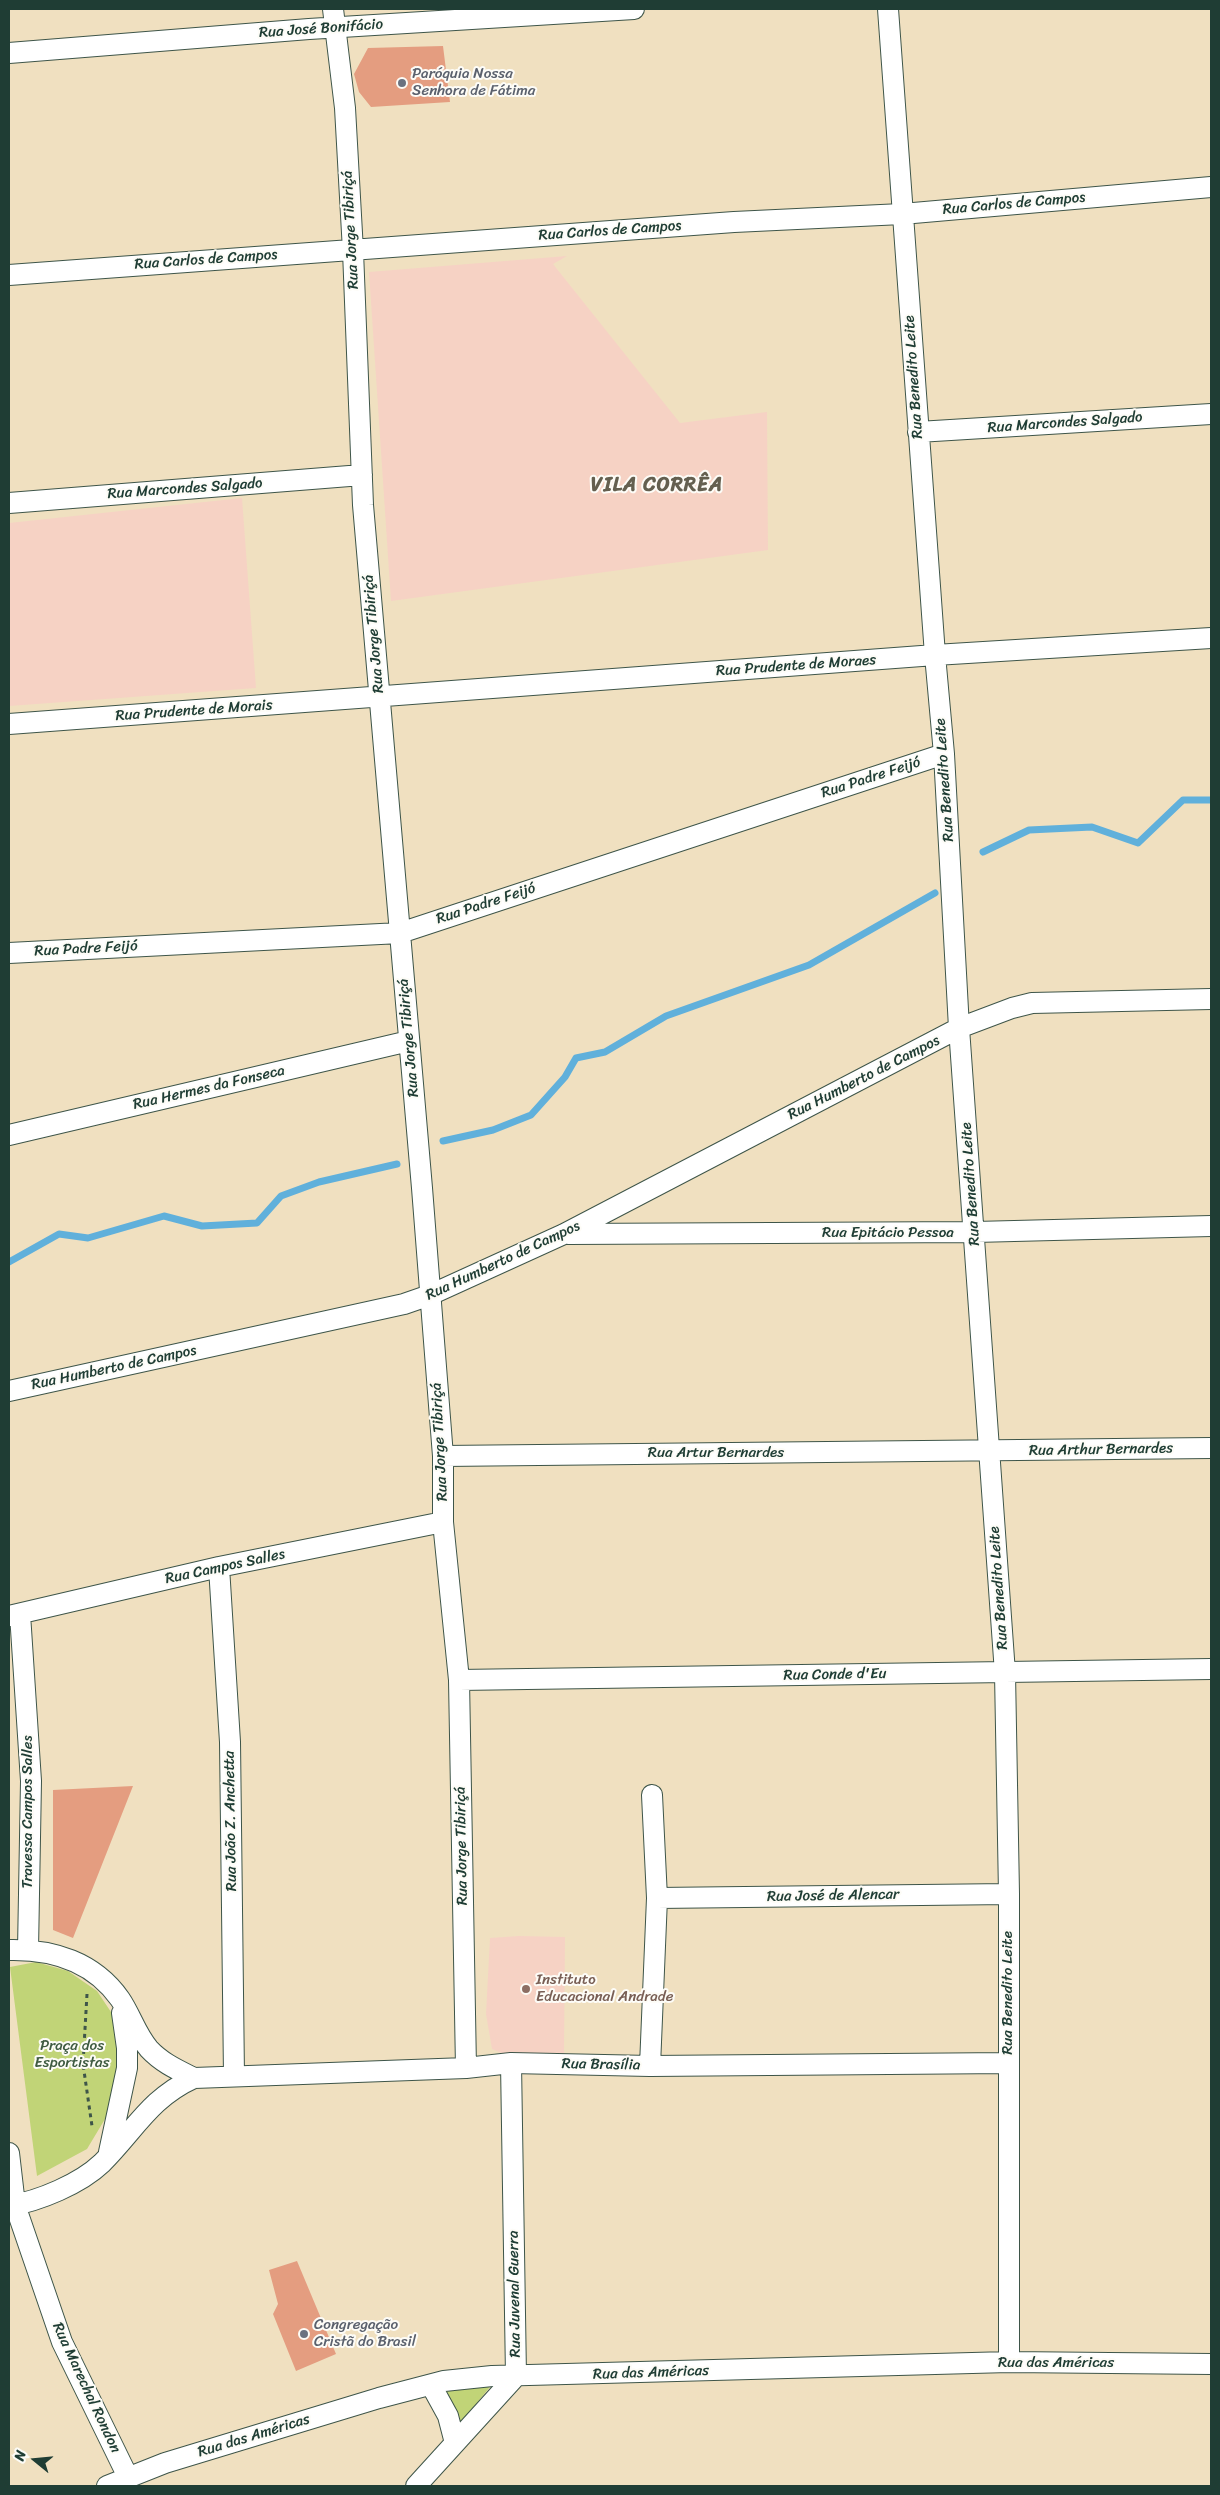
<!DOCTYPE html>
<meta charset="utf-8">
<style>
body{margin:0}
#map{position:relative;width:1220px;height:2495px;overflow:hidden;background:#f0e0c0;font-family:Sriracha,sans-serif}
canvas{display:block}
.frame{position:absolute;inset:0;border:10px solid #1f3d34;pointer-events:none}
.north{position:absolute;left:10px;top:2435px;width:50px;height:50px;-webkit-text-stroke:4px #fdfcf7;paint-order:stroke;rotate:287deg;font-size:14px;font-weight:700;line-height:20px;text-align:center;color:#1f3d34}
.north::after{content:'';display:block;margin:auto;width:18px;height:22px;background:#1f3d34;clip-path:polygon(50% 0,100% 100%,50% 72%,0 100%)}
</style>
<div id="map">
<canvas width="1220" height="2495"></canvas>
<div class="frame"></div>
<div class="north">N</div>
</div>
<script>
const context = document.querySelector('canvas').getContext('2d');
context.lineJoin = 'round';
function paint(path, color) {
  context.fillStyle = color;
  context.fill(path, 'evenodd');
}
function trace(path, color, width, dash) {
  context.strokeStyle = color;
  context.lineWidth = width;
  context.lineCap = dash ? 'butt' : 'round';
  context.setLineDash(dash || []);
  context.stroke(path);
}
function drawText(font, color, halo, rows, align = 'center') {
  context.font = font + ' Sriracha,sans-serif';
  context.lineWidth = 4;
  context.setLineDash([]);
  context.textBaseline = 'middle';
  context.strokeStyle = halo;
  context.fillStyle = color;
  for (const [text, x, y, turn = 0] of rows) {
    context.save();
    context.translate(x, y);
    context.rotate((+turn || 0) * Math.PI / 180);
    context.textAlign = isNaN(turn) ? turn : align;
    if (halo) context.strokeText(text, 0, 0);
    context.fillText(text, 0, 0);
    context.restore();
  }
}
paint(new Path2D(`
 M567,256l-14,8 127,159 87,-11 1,138 -377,51 -22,-329z
 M242,498l14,190 -247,18v-183z
 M519,1936l46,1 -1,116 -58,2 -14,-6 -6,-35 4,-76z`), '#f6d2c4');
paint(new Path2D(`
 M36,1962l32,9 29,20 18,27 9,42 -16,54 -21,35 -50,27 -27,-209z
 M494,2382l-36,44 -15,-35z`), '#c1d477');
trace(new Path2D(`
 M983,852l46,-22 63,-3 46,16 45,-43h28
 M443,1141l50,-11 38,-15 34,-38 11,-19 29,-6 61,-36 143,-51 126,-72
 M9,1262l50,-28 29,4 76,-22 38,10 55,-3 24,-27 38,-14 78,-18`), '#60b0db', 7);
paint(new Path2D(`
 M443,46l7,56 -79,5 -12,-15 -5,-18 14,-26z
 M133,1786l-60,152 -20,-8v-140z
 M297,2261l39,93 -40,17 -23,-57 5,-10 -9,-34z`), '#e49d80');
const street = new Path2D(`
 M333,9l12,99 8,143 10,254 59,683 21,268v66l16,158 7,388
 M888,9l47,646 9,99 15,274 46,645 4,221v468
 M9,53l300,-24 325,-20
 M9,275l725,-53 168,-8 309,-27
 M918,432l293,-18
 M9,503l353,-28
 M9,724l926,-69 276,-17
 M9,953l391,-20 544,-179
 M9,1135l400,-94
 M568,1234l407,-2 236,-6
 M9,1391l395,-87 26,-9 134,-61 395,-206 53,-20 20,-5 179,-4
 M443,1456l768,-8
 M219,1567l11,175 4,334
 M20,1614l11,167 -3,169
 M9,1616l210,-49 224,-45
 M459,1680l752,-11
 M657,1898l352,-4
 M9,1950c44,-1 85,12 111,49 11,16 16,35 29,50 13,14 29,21 45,29
 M650,2066l7,-168 -5,-103
 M109,2152l18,-84v-20l-5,-35
 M9,2153l6,52 47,137 66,135
 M9,2206c30,-5 71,-22 93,-43 33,-33 48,-65 92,-85l272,-10 45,-5 139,3 358,-3
 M431,2385l17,31 7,27
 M107,2486l58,-23 214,-65 65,-17 48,-5 517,-14 202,2
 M416,2486l100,-110 -5,-313`);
trace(street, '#3e5549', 22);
trace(new Path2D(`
 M87,1994l-4,70 9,62`), '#3e5549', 3, [4, 4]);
trace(street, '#fff', 20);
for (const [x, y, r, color] of [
 [402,83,5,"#6b7280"],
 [526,1989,5,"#8d6e63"],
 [304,2334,5,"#6b7280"]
]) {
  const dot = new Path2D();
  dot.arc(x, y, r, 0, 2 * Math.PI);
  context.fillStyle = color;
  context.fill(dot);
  trace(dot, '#fdfcf7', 2);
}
drawText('15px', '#1f3d34', '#fdfcf7', [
 ["Rua José Bonifácio",321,29,-4],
 ["Rua Carlos de Campos",1014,204,-5],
 ["Rua Jorge Tibiriçá",351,230,-93],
 ["Rua Carlos de Campos",610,231,-4],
 ["Rua Carlos de Campos",206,260,-4],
 ["Rua Benedito Leite",914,377,-94],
 ["Rua Marcondes Salgado",1065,423,-4],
 ["Rua Marcondes Salgado",185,489,-4],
 ["Rua Jorge Tibiriçá",374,634,-95],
 ["Rua Prudente de Moraes",796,666,-4],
 ["Rua Prudente de Morais",194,711,-4],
 ["Rua Padre Feijó",871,778,-18],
 ["Rua Benedito Leite",945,780,-94],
 ["Rua Padre Feijó",486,904,-18],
 ["Rua Padre Feijó",86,949,-3],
 ["Rua Jorge Tibiriçá",409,1038,-95],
 ["Rua Humberto de Campos",864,1078,-27],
 ["Rua Hermes da Fonseca",209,1088,-13],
 ["Rua Benedito Leite",971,1184,-94],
 ["Rua Epitácio Pessoa",888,1233],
 ["Rua Humberto de Campos",503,1261,-25],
 ["Rua Humberto de Campos",114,1368,-12],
 ["Rua Jorge Tibiriçá",440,1442,-93],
 ["Rua Arthur Bernardes",1101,1450,-1],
 ["Rua Artur Bernardes",716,1453],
 ["Rua Campos Salles",225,1567,-12],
 ["Rua Benedito Leite",999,1588,-94],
 ["Rua Conde d'Eu",835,1675,-1],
 ["Travessa Campos Salles",28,1812,-90],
 ["Rua João Z. Anchetta",231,1821,-91],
 ["Rua Jorge Tibiriçá",462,1846,-91],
 ["Rua José de Alencar",833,1896,-1],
 ["Rua Benedito Leite",1008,1993,-90],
 ["Rua Brasília",601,2065,1],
 ["Rua Juvenal Guerra",515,2294,-91],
 ["Rua das Américas",1056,2363],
 ["Rua das Américas",651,2373,-2],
 ["Rua Marechal Rondon",86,2388,65],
 ["Rua das Américas",254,2436,-17]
]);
drawText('15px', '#5b616d', '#fdfcf7', [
 ["Paróquia Nossa",412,74],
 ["Senhora de Fátima",412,91],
 ["Congregação",314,2325],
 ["Cristã do Brasil",314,2342]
], 'left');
drawText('15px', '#785e54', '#fdfcf7', [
 ["Instituto",536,1980],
 ["Educacional Andrade",536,1997]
], 'left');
drawText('15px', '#3f5b41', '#fdfcf7', [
 ["Praça dos",72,2046],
 ["Esportistas",72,2063]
]);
context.letterSpacing = '1px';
drawText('bold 20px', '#645f4f', '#fdfcf7', [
 ["VILA CORRÊA",657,486]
]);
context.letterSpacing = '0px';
</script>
